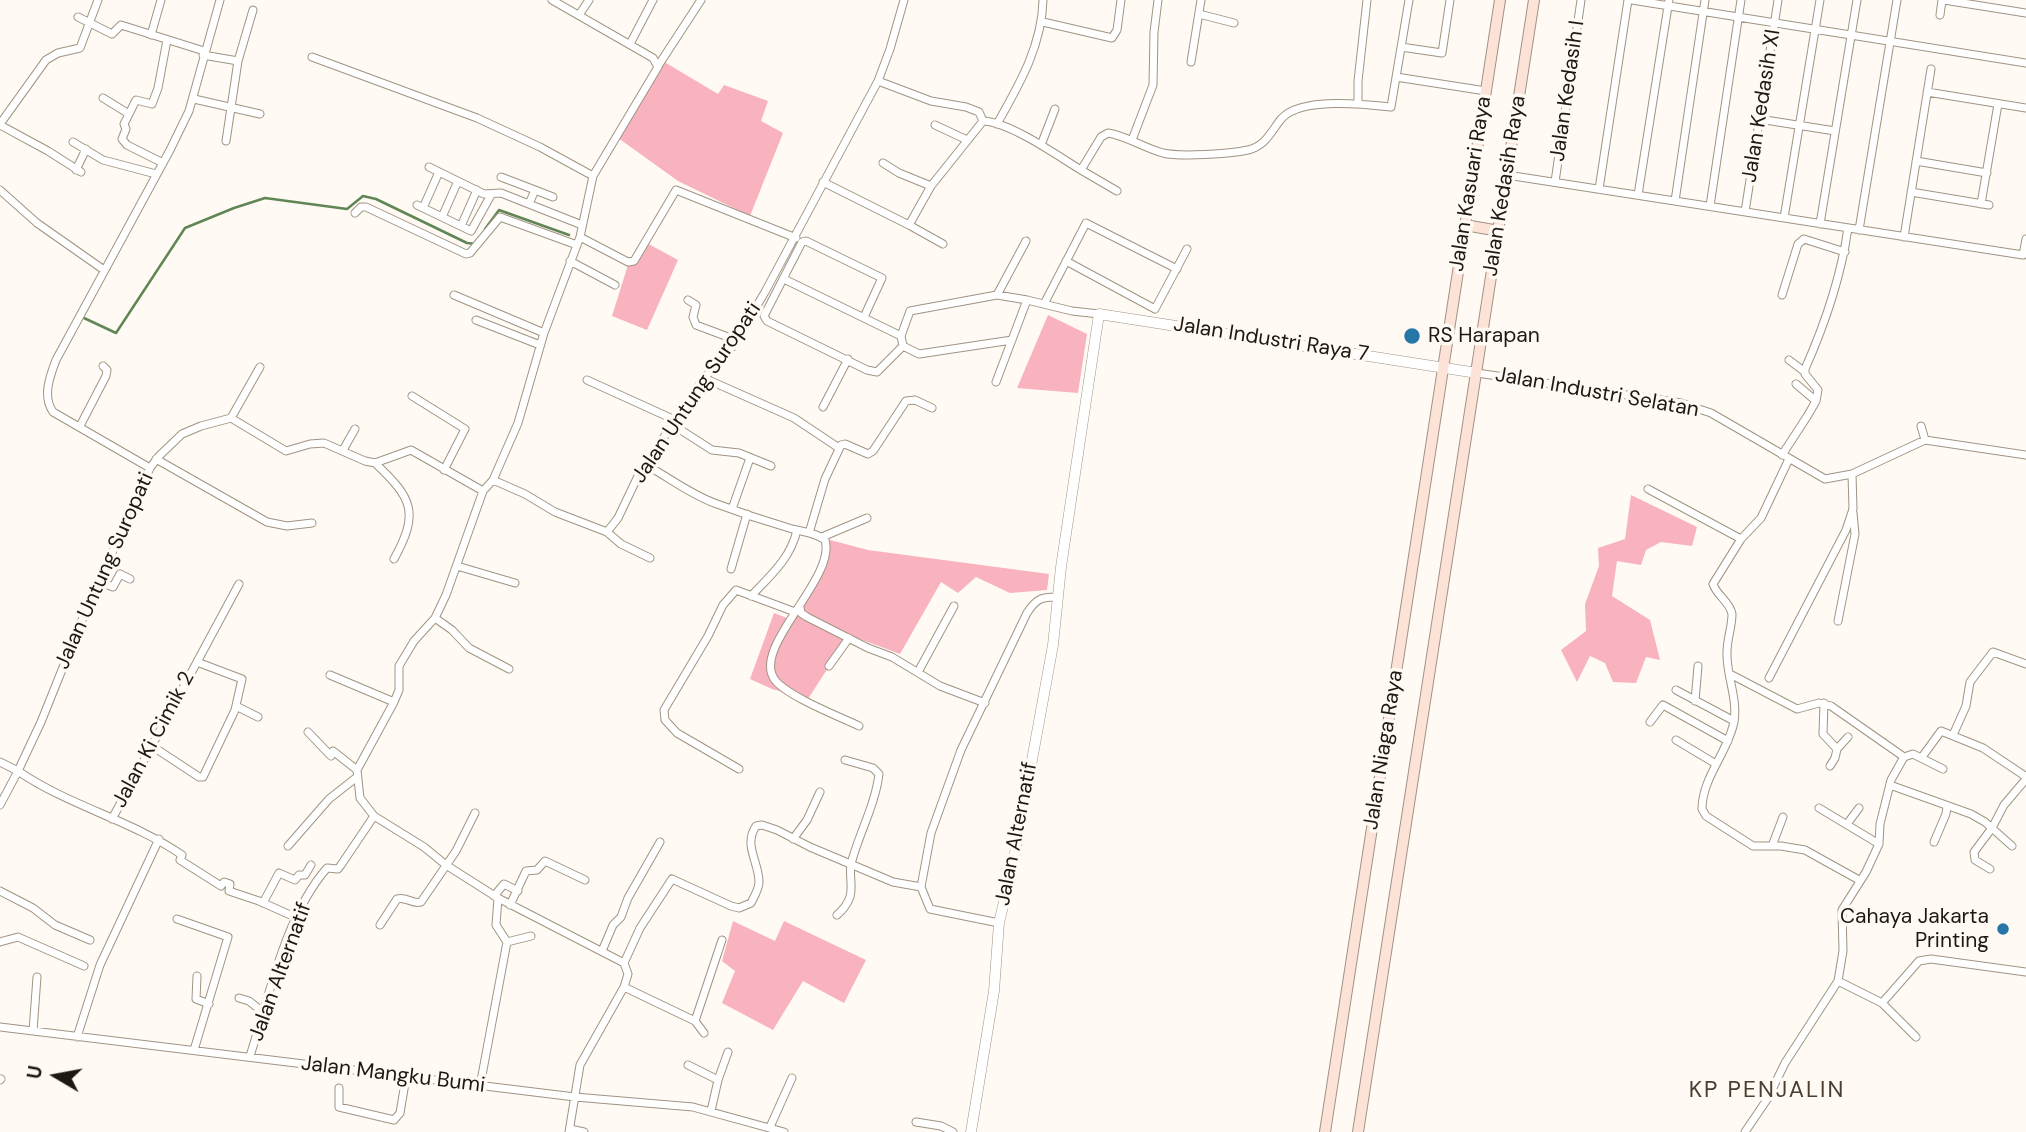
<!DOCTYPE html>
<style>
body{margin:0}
#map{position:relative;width:2026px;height:1132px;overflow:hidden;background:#fffaf3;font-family:"DM Sans",sans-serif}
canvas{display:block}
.north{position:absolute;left:21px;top:1041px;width:70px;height:70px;-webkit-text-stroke:5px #fffaf3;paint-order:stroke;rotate:280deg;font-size:19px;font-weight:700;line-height:28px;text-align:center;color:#1d1812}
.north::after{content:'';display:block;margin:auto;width:24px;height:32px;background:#1d1812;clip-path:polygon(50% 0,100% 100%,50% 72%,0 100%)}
</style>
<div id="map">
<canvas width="2026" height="1132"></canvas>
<div class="north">U</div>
</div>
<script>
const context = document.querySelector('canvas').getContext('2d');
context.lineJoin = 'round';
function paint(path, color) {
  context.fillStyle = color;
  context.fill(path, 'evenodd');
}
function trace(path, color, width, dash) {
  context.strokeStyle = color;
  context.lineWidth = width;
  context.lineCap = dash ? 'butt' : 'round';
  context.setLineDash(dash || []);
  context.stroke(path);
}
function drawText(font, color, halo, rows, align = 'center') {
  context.font = font + ' "DM Sans",sans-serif';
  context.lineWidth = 7;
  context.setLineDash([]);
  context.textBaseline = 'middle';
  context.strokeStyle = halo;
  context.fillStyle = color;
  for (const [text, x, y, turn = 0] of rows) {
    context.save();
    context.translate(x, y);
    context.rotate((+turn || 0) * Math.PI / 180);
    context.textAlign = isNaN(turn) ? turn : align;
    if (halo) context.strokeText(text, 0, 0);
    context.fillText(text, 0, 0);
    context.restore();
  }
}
paint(new Path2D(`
 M661,60l57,34 6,-9 44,16 -7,20 22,12 -33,83 -72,-35 -64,-46z
 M645,242l33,18 -31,70 -35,-14 16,-51z
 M1048,315l39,19 -9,59 -61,-5z
 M1631,495l66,32 -5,19 -31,-4 -15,8 -5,15 -24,-4 -5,35 38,24 10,40 -14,-3 -10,26 -23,-1 -8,-19 -15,-7 -13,26 -16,-32 25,-19 -1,-27 14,-38 -1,-18 27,-9z
 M830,540l38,10 181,24 -2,16 -37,3 -34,-16 -18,16 -17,-11 -41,72 -51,-19 -41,64 -36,-10 -22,-10 24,-66 21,8z
 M733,921l42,20 9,-20 82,39 -22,43 -41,-22 -30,49 -51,-27 13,-32 -13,-10z`), '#f8b3be');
trace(new Path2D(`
 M485,229l14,-19 70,25
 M84,318l32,15 69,-105 49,-20 31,-10 82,11 16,-13 13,3 91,44 9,1`), '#608656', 2.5);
const minor = new Path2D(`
 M1632,0l394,63
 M1944,0l82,13
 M1199,14l35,9
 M579,15l10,-15
 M1940,15l2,-15
 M78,17l34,17 9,-9 83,26
 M1043,22l69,16 5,-8 4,-30
 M151,35l10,-35
 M630,44l23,-44
 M1401,47l41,6 8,-53
 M203,55l35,6
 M312,57l165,61 63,29 53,29
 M1191,62l10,-62
 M658,66l43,-66
 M1396,77l90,14
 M878,81l53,20 35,6 13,5 4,9
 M1927,92l99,16
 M103,98l26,16
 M194,99l66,15
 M1358,103v-22l9,-81
 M1759,119l76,12
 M0,124l46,-64 12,-7 22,-5 18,-48
 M997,124c22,-39 45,-78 46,-124
 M0,125l48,26 33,21
 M935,125l32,15
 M1132,140l21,-55 1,-53 4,-32
 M226,141l12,-80 15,-51
 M73,142l30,18 53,14
 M1041,145l14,-36
 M1916,161l71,12
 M163,163l-36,-18 -5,-6 4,-10 -2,-5 12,-24 16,4 6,-16 9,-48
 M883,163l16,10 32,13
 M429,167l55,27 17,-1 81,32
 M76,170l10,-21
 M1081,170l36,21
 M1507,175l516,80 3,-16
 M501,177l34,13 -6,14
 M823,182l86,43 22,-39 52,-65c27,1 75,35 98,49l20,-33 7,-4c19,3 36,15 55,20 17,4 67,1 85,-3 18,-4 23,-19 34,-32 20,-21 82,-14 109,-11l18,-107
 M1555,182l26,-182
 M1599,189l29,-189
 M0,190l37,33 67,47
 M535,190l18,7
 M1911,192l78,13
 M1638,195l31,-195
 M1675,201l30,-201
 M1981,204l17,-100
 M417,205l54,26 20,-36
 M1710,206l31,-206
 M423,208l16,-36
 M1745,212l33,-212
 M355,213l6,-6h5l100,47 4,-1 30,-36 77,28
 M442,217l16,-36
 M1784,218l36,-218
 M1820,224l37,-224
 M909,225l34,19
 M461,226l16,-36
 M1859,230l38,-230
 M580,237l48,25 6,-1 42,-71 120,48
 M1904,237l27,-168
 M570,261l45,24
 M1066,261l89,48 32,-60
 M784,279l117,57
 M454,295l90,38
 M997,295l29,-54
 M1782,295l16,-51 6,-5 41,13
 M688,300l8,5 -3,12 3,8 40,15
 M1044,304l42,-81 91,46
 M864,317l18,-39 -76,-37 -4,1 -38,74 3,5 100,49 10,2 26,-26 -2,-10 9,-25 87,-16 30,5
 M476,320l64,25
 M903,346l16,8 93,-14
 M1789,360l16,12
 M1477,373l204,30 30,10 114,66 27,-5 73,-34 101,15
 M704,378l90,40 45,30
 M587,380l88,40
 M996,382l31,-82 45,11 27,3
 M1796,384l20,17
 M412,396l53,33 -21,41
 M823,407l25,-48
 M231,418l29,-51
 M673,425l39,25 27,3 32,13
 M80,426l26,-50 1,-6 -4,-4
 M1921,426l4,14
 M343,450l12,-21
 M1782,455l26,-40 8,-14 2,-11 -13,-16v-5c20,-45 36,-92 43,-141
 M156,459l111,63 20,4 25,-3
 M1789,459l-28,59 -20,21 -28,45c4,12 17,18 19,30 0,13 -5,25 -5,38 -1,23 11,46 7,70 -6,30 -32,56 -32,87l4,7 47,30h28l24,4 54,30
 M375,463c37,35 45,49 19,96
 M646,465c24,13 45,30 71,39 24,9 48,17 72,24 13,4 26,4 36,12 12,38 -75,108 -50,140 12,16 63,36 84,46
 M150,468l-97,-56c-11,-16 -3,-36 3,-52l114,-210 19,-39 31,-111
 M493,480l25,-57 26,-90 36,-96 13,-61 65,-109 -5,-9 -101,-58
 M1648,489l93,50
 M483,491l-37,104 -11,23 -21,23 -15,25v24l-5,12 -37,68 3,28 14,18 50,31 22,18 52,33 126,65 4,11 -4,13 -44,78 -11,67
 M732,509l18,-51
 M607,532l14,12 29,14
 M809,533l16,-54 16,-34 4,-1 23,10 5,-3 33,-50 9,-1 17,8
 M822,537l45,-19
 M457,566l58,17
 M731,569l16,-55
 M98,581l15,6 7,-13 10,5
 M751,596c19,-20 40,-38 46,-66
 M800,607l1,6 6,4 61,31 24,9 48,29 45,17
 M435,618l17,12 17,18 40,21
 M1838,621l17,-87 -2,-21
 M197,662l42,-78
 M829,666l20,-28
 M918,672l36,-66
 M1730,674l67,35 22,-6 12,3 73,51
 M330,675l64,27
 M1769,678l77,-148 7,-21 -1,-35
 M1676,690l58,31
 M1695,701l3,-35
 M1824,703l-1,31 14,15 -2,9 -5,8
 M236,706l22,11
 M1650,722l13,-17 65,36
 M308,732l23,24 2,-5 24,19
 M1953,735l13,-29 4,-24 23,-30 33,12
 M1676,740l40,24
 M1837,749l11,-12
 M1904,757l9,-3 30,15
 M1922,757l19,-26 42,17 42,28 1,3 -22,26 -12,23 -18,24 1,8 15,9
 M0,762l18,9 23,-49 41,-102 68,-152 9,-12 23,-22 19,-8 30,-8 55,33 24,-7 14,-1 41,18 10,2 36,-13 72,41 10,-11 32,14 30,18 52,20 11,-14 21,-44 65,-96 29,-32 32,-54 113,-211 12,-32 14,-49
 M739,769l-62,-36 -12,-13 -1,-10 44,-74 15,-31 13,-15 59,22
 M1890,785l81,29 14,8 27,24
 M0,805l18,-34c51,35 113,49 164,84l-2,5 41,26 3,-4 6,2 -1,7 30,10 38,17
 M1819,808l60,36
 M112,819l85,-157 45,17 -7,31 -32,67h-4l-47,-31
 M1847,824l12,-16
 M793,839l14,-19 13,-28
 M1934,842l12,-28 1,-8
 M288,846l41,-47 28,-22
 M1772,846l11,-29
 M0,891l33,17 22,17 35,15
 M494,896l10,-12 14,7
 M263,903l16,-30 16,7 4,-5h6l6,-10
 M510,905l16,-34 11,-1 8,-9 40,19
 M837,915c6,-5 10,-10 13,-18 3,-11 -1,-22 1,-33 8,-31 24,-58 28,-90l-6,-6 -28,-8
 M177,919l51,18 -34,113
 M999,923l-69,-14 -9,-22 10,-54 30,-83 66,-137c9,-14 14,-16 30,-16
 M380,925l17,-26c9,-3 16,6 24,3l35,-51 19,-38
 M0,942l18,-5 66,29
 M507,942l24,-6
 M602,951l11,-26 8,-8 7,-19 32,-56
 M624,963l16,-35 32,-49 59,27 8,2 12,-5c3,-6 8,-14 8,-21 0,-20 -16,-37 -3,-56l6,-1 15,5 33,17 83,35 28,5
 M197,976l-1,23 13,5
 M1838,981l44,22 34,34
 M624,987l71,34 9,12
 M239,998l10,3 15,12
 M1882,1003l37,-42 12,-2 95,13
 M695,1021l27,-81
 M0,1027l575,70 118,10 91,25
 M33,1031l4,-54
 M77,1037l23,-72 59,-126
 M250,1056c19,-59 35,-140 77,-188l11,1 3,-4 33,-49
 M688,1065l30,15
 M0,1080l1,-1
 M480,1086l27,-144 -11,-17 2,-27
 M339,1088v19l55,13 6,-7 6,-36
 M711,1111l7,-31 10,-28
 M916,1122l25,4 12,6
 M770,1127l22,-49
 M570,1129l14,3
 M1745,1132l23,-34 17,-35 53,-82 5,-30 -1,-41 24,-38 13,-28 1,-20 11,-44 13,-23`);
const tertiary = new Path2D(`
 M971,1132l23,-141 5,-68 14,-59 40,-219 8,-78 38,-253 378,59`);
const secondary = new Path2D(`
 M1465,225l34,6
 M1325,1132l175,-1132
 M1358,1132l176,-1132`);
trace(minor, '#a09484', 9);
trace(tertiary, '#a09484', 11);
trace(secondary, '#a09484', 12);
trace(minor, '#fff', 7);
trace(tertiary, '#fff', 10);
trace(secondary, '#fde2d8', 10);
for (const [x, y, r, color] of [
 [1412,336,9,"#2676a8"],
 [2003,929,7,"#2676a8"]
]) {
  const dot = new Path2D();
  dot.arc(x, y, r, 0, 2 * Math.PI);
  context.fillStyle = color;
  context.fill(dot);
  trace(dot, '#fffaf3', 2.5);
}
drawText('21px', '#1d1812', '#fffaf3', [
 ["Jalan Kedasih I",1568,91,-82],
 ["Jalan Kedasih XI",1762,106,-81],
 ["Jalan Kasuari Raya",1471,184,-81],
 ["Jalan Kedasih Raya",1505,186,-81],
 ["Jalan Industri Raya 7",1271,340,9],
 ["Jalan Untung Suropati",697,393,-56],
 ["Jalan Industri Selatan",1597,393,10],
 ["Jalan Untung Suropati",105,571,-66],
 ["Jalan Ki Cimik 2",154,740,-62],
 ["Jalan Niaga Raya",1384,750,-81],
 ["Jalan Alternatif",1017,834,-79],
 ["Jalan Alternatif",281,972,-70],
 ["Jalan Mangku Bumi",393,1075,7]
]);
drawText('21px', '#1d1812', '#fffaf3', [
 ["RS Harapan",1428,336],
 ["Cahaya Jakarta",1989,917,"right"],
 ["Printing",1989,941,"right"]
], 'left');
context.letterSpacing = '2px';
drawText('23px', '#493e31', '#fffaf3', [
 ["KP PENJALIN",1767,1091]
]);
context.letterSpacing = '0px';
</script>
